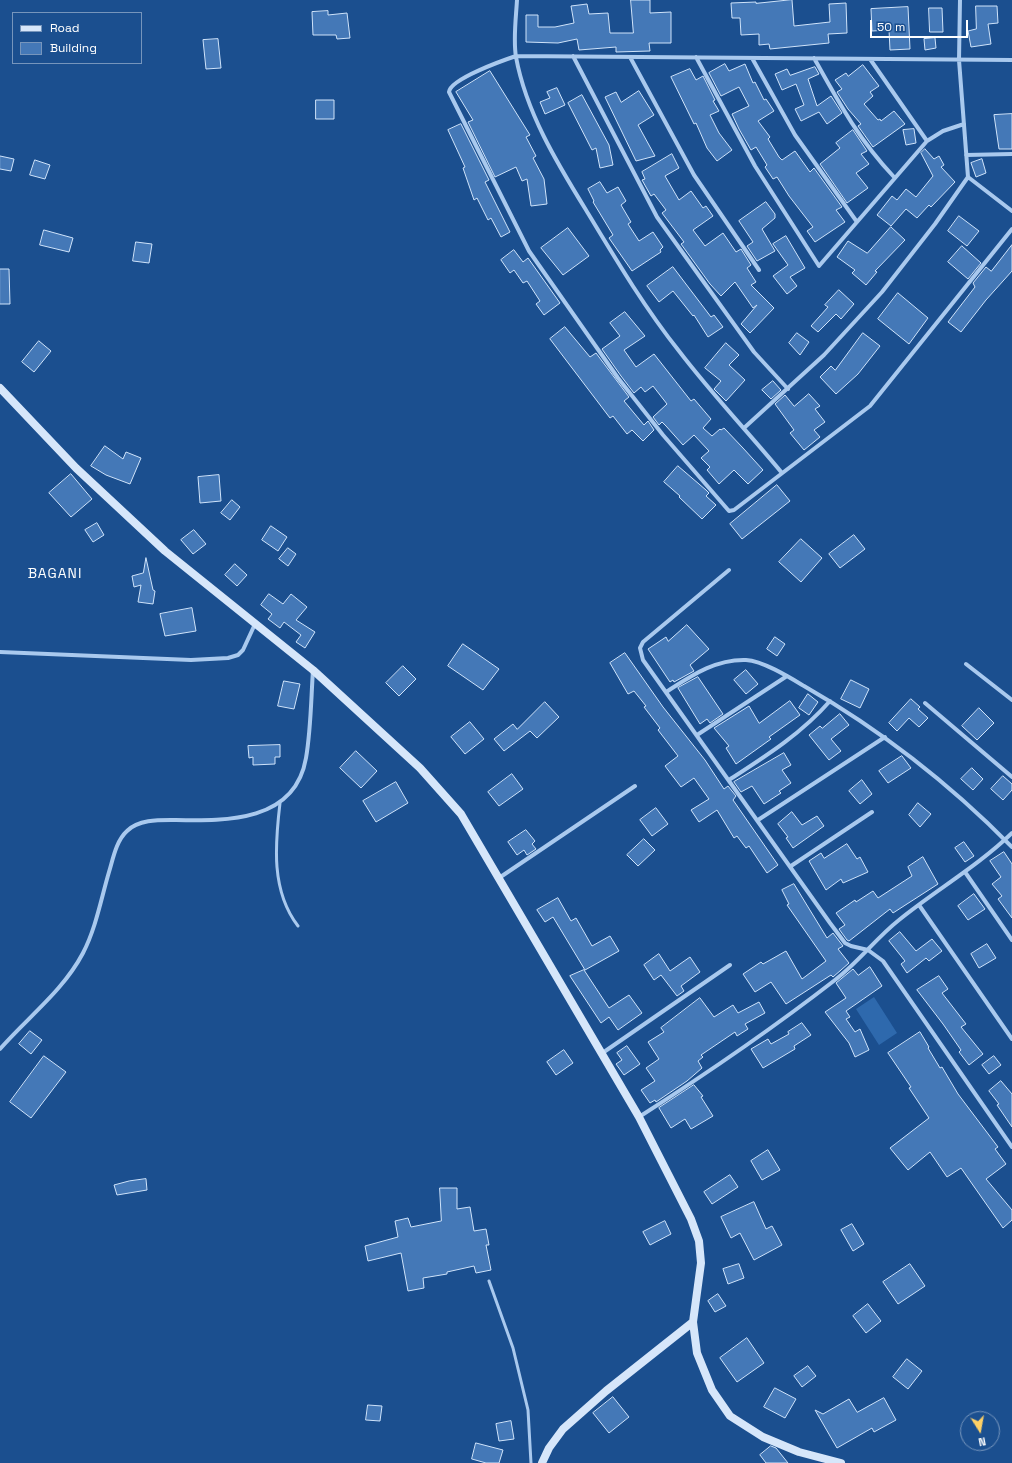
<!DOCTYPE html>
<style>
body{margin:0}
#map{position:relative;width:1012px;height:1463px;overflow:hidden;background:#1b4f8f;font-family:"Space Grotesk",sans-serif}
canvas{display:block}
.legend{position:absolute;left:12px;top:12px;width:130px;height:52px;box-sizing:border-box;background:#1b4f8f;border:1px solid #7695bc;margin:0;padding:5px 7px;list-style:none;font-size:12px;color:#fff}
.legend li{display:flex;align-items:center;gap:8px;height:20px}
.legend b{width:20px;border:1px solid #7695bc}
.north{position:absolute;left:960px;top:1411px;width:40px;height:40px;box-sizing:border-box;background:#1b4f8f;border:1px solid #7695bc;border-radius:50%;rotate:169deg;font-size:11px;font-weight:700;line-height:16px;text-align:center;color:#fff}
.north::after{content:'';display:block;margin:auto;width:14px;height:18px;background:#ffd166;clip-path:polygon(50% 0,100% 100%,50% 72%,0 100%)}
.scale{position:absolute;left:870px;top:20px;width:98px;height:18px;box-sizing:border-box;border:2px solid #fff;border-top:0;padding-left:5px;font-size:12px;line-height:14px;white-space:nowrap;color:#fff;-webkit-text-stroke:3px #1b4f8f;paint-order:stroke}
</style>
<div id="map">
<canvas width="1012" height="1463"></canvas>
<ul class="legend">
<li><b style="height:5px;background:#d6e6fa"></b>Road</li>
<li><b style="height:11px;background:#4478b7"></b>Building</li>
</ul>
<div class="north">N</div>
<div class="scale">50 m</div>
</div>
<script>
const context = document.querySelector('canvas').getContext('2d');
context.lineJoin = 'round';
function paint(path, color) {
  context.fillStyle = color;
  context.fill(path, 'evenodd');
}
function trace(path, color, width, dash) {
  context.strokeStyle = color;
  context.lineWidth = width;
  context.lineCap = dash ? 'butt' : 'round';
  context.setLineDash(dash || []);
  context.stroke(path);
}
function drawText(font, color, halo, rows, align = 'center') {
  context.font = font + ' "Space Grotesk",sans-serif';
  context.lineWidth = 3.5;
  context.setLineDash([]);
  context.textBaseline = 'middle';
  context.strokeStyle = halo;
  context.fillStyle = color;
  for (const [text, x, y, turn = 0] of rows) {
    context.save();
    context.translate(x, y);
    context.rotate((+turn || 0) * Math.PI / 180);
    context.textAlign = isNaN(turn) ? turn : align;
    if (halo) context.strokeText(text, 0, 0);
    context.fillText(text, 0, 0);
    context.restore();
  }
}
paint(new Path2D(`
 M874,997l23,36 -18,12 -23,-36z`), '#2e69ad');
const building = new Path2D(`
 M631,0h19v13l21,-1v31h-22l1,8 -34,1v-5l-37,3 -2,-11 -19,4 -32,-1v-27h12v12h17l19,-4 -3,-17 16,-2 2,10 19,-1 2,20h23z
 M792,0l2,26 36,-4 -1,-18 17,-1 1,30 -19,1 1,9 -59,6 -1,-5 -10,1v-11l-18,1 -1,-17h-8l-1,-15 25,-1v1z
 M976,6h21l1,17 -10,1 3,20 -20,3 -3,-16 8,-2z
 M908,7l2,42 -20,1 -1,-20 -17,1 -1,-22z
 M929,8h13l1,24h-13z
 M328,11v4l19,-2 3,25 -13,1 -1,-4h-23l-1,-23z
 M935,38l1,10 -11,2 -1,-11z
 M218,39l3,29 -15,1 -3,-29z
 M725,64l4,7 16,-7 8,19 2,-1 9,18 2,-1 8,12 -16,10 12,16 -2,2 11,18 3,3 13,-9 15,21 4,-4 28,39 -6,3 9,12 -30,20 -8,-11 6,-4 -24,-31 -12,-19 -4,2 -8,-12 2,-2 -11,-18 -5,3 -12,-21 -7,-15 17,-8 -10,-19 -18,9 -12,-23z
 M863,65l16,21 -9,6 3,4 -9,8 14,16 2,-1 1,2 13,-10 11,13 -32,23 -15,-21 3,-2 -13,-15 -11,-17 5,-3 -7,-9 11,-7 2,3z
 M815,67l4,7 -11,5 9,27 14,-10 11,17 -15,11 -8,-12 -18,9 -6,-12 9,-4 -8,-21 -14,6 -7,-16 12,-5 3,6z
 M690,69l6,11 7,-4 12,24 -2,1 6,10 -9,4 9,18 13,17 -15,11 -10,-13 -11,-25 -2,1 -23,-47z
 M490,71l40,64 -4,2 10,19 -3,2 11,21 3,25 -16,2 -4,-27 -5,2 -6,-14 -21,10 -27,-55 5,-2 -17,-28z
 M557,88l8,17 -20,9 -5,-12 10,-4 -3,-6z
 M639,91l15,24 -16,10 17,31 -19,5 -31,-64 11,-5 5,10z
 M582,95l27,50 4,20 -13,3 -4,-20 -4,2 -24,-47z
 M316,100h18v19h-18z
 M1012,114v35h-13l-5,-34z
 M461,124l28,56 -4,2 25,50 -9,5 -10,-19 -3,2 -11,-22 -3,2 -11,-32 2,-1 -17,-37z
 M914,129l2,14 -10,2 -3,-15z
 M853,130l14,21 -6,3 8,10 -13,9 12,15 -21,15 -27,-39 20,-16 -4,-5z
 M925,149l9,10 5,-3 5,9 -3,2 14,15 -24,25 -2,-2 -12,13 -11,-9 -15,17 -14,-11 15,-19 5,4 9,-11 10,8 17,-21 -12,-23z
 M672,154l7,14 -14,8 14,24 12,-9 12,17 3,-2 7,10 -20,14 12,16 18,-13 13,19 5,-3 10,16 -4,3 9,14 -5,3 23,23 -24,25 -9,-9 16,-19 -4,3 -18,-26 -14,14 -11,-12 -29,-40 3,-2 -22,-29 4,-3 -12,-16 -3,2 -9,-16 3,-1 -3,-7z
 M0,156l14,3 -3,12 -11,-2z
 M982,159l4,14 -10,4 -5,-14z
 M35,160l15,5 -5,14 -15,-4z
 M600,182l7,11 11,-6 8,14 -5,4 10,17 -3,2 11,17 14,-9 10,15 -3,3 1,2 -29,19 -23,-33 4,-3 -20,-33 1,-1 -6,-12z
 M766,202l9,12v4l-13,11 13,22 -18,10 -10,-15 6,-4 -14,-21z
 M959,216l20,15 -12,15 -19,-15z
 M891,227l14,13 -30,31 2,1 -11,13 -14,-12 3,-3 -18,-13 11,-16 19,12z
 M568,228l21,28 -26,19 -22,-27z
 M44,230l29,8 -4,14 -29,-7z
 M786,236l19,32 -15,9 7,9 -10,8 -14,-18 15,-11 -15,-21z
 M136,242l16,2 -3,19 -16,-2z
 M1012,245v26l-26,29 -25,32 -13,-10 27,-35 -2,-4 13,-16 5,4z
 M962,246l19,17 -13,16 -20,-17z
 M514,250l9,12 5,-4 32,45 -16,12 -8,-11 4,-3 -13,-20 -4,2 -9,-13 -4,3 -9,-13z
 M673,267l38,50 3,-2 9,12 -15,10 -14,-22 -1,1 -20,-25 -14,11 -12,-16z
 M0,269h9l1,35h-10z
 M839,290l15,14 -13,15 -5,-5 -18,18 -7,-6 17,-19 -3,-2z
 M898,293l30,25 -19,26 -31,-25z
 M625,312l20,24 -21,14 12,17 18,-13 37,47 3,-2 17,20 -8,9 9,8 8,-7 1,1 3,-2 19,20 20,22 -15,14 -14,-14 -15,14 -12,-14 3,-3 -9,-9 8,-7 -15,-16 -11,10 -17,-19 -4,-4 -3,3 -6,-8 14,-13 -14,-18 -8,6 -4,-5 -7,6 -13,-17 -19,-27 18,-13 -10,-13z
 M565,327l25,30 6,-4 33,44 -5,4 20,24 4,-4 6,9 -11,11 -11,-11 -5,4 -14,-18 -3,2 -60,-79z
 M797,333l12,9 -9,13 -11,-12z
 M863,333l17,13 -22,28 -22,20 -16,-17 11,-11 4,4z
 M39,341l12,10 -17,21 -12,-10z
 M726,343l13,12 -10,10 16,15 -19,21 -12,-12 7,-8 -16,-13z
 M773,381l8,9 -10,9 -9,-9z
 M809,394l11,12 -5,3 10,13 -11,8 6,7 -16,13 -14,-17 4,-3 -19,-26 10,-9 9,11z
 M105,446l18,13 3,-7 15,6 -11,26 -24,-9 -15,-9z
 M678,466l28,24 3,3 -3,3 10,9 -14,14 -23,-22 1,-1 -16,-14z
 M71,474l21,25 -21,18 -22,-24z
 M219,475l2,26 -21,2 -2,-26z
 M777,485l13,16 -48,38 -12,-15z
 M232,500l8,7 -10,13 -9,-7z
 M97,523l7,12 -11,7 -8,-12z
 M271,526l16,11 -9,14 -16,-11z
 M194,530l12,14 -13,10 -12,-14z
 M854,535l11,14 -25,19 -11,-14z
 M801,539l21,19 -21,24 -22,-20z
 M288,548l8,6 -8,12 -9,-7z
 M146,558l7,32 2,1 -2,13 -15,-2 3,-17 -7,2 -2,-11 11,-3z
 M235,564l12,11 -10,11 -12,-11z
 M269,594l14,10 8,-10 16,13 -11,13 19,12 -10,16 -9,-6 5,-7 -17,-13 -4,6 -12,-9 4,-5 -11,-9z
 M192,608l4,23 -31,5 -5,-22z
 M687,625l22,24 -19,16 4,6 -20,11 -1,-2 -3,2 -22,-33 18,-12 2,4z
 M775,637l10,7 -8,12 -10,-7z
 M463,644l36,25 -16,21 -35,-24z
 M625,653l38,54 42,53 19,29 4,-3 8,10 -3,4 45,65 -11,8 -18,-27 -3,2 -9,-12 -3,2 -17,-28 -18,12 -8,-12 18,-11 -15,-21 -13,9 -16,-21 13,-10 -20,-26 2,-2 -16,-21 2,-1 -12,-15 -6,3 -18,-31z
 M403,666l13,13 -17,17 -13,-13z
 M746,670l12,14 -12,10 -12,-14z
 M698,677l25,37 -13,9 -3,-4 -7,5 -22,-36z
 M851,680l18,9 -9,19 -19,-9z
 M284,681l16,3 -6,25 -16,-3z
 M808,694l10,8 -9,13 -10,-7z
 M911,699l9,8 -2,2 10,9 -9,9 -10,-9 -12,13 -8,-8z
 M790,701l10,14 -31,22 2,2 -35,25 -10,-16 3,-2 -15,-18 35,-22 10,17z
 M545,702l14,15 -22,21 -7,-7 -26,20 -10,-12 19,-15 4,5z
 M979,708l15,15 -17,17 -15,-14z
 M840,714l9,11 -18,14 10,12 -12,9 -20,-25 11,-9 2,2z
 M470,722l14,17 -19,15 -14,-17z
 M280,745v12h-5v7l-22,1v-8l-4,1 -1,-12z
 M356,751l21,20 -16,17 -21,-20z
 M784,753l7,12 -9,5 9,13 -12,8 2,2 -17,11 -12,-18 -11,6 -7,-10z
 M902,756l9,12 -23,15 -9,-12z
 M972,768l11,11 -10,11 -12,-11z
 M512,774l11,15 -24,17 -11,-14z
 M1003,776l9,8v6l-9,10 -12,-11z
 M862,780l10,14 -12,10 -11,-13z
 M396,782l12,21 -32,19 -13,-21z
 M918,803l13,11 -11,13 -11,-12z
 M656,808l12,16 -16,12 -12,-16z
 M792,812l10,13 15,-9 7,10 -31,22 -7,-10 2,-1 -10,-13z
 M526,830l9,11 -3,3 4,5 -9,6 -3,-5 -7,5 -9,-13z
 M644,839l11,11 -17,16 -11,-11z
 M964,842l10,14 -9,6 -10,-14z
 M847,844l10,15 3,-2 8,15 -25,11 -2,-4 -15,11 -17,-29 12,-8 3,5z
 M1004,852l8,12v54l-14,-19 4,-3 -10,-12 9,-7 -11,-16z
 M923,857l15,27 -45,29 -3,-4 -41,32 -2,-1 -8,-11 6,-4 -9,-12 19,-13 1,2 17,-11 5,7 34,-22 -4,-9z
 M794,884l33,54 6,-5 10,13 -5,3 11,14 -16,14 -2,-2 -45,29 -15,-22 -16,10 -12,-18 18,-12 2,2 23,-13 16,28 24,-18 -39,-56 2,-1 -7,-14z
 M974,894l11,15 -17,11 -10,-14z
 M558,898l13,23 5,-3 16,28 18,-10 9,15 -34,19 -32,-53 -8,5 -8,-12z
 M900,932l16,19 16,-12 10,12 -13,10 -3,-3 -19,15 -6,-9 4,-3 -16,-20z
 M987,944l9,14 -17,10 -8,-14z
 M659,954l11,17 20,-14 10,15 -19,14 3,5 -7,5 -16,-21 -7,5 -10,-15z
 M870,967l12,19 -36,25 4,6 -4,2 9,13 5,-3 9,21 -14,7 -6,-14 -24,-31 21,-14 -10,-15 17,-14 5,6z
 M584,970l25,38 20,-13 13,18 -24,17 -9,-13 -8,6 -31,-47z
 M939,976l9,13 -6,4 24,31 -5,3 22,27 -14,11 -10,-13 2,-2 -18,-26 -26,-34z
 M700,998l14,19 19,-12 5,8 21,-11 6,11 -20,11 3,5 -11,7 -2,-4 -34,23 2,2 -5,4 4,7 -15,13 -31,21 -1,-2 -5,3 -9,-13 14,-9 -9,-13 13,-9 -11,-17 16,-10 -3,-4z
 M802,1023l9,12 -17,11 1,3 -32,19 -12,-19 17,-10 3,5 18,-10 -1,-2z
 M30,1031l12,9 -11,14 -12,-10z
 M920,1032l9,15 -1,1 12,20 2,-1 16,27 40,53 -3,2 11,15 -20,15 26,31v10l-9,8 -42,-60 -14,9 -17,-25 -22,18 -18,-22 39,-30 -20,-30 2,-1 -23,-34z
 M627,1046l13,18 -16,11 -8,-11 6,-4 -5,-7z
 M564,1050l9,13 -17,12 -9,-13z
 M44,1056l22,16 -35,46 -21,-16z
 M994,1056l7,9 -12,9 -7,-9z
 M1001,1081l11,13v33l-15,-22 2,-1 -10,-13z
 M694,1085l9,11 -2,1 12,19 -22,13 -6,-10 -14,9 -12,-20z
 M768,1150l12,20 -18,10 -11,-19z
 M730,1175l8,12 -26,17 -8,-12z
 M146,1179l1,11 -30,5 -3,-10 15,-4z
 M440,1188h17v21l13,-2 4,24 12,-2 3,16h-3l5,25 -15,3 -2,-7 -27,6v2l-24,4 1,10 -16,3 -7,-38 -33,8 -3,-15 33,-9 -3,-16 13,-3 3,9 30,-6z
 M754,1202l12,27 6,-3 10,19 -28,15 -14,-27 -9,5 -10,-21z
 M665,1221l6,13 -21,11 -7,-13z
 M852,1224l12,20 -11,7 -12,-21z
 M739,1264l5,14 -16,6 -5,-15z
 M910,1264l15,22 -27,18 -15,-22z
 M718,1294l8,12 -11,6 -7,-11z
 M868,1304l13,17 -15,12 -13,-17z
 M747,1338l17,25 -27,19 -17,-24z
 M907,1359l15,12 -14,18 -15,-12z
 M808,1366l8,10 -14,11 -8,-11z
 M775,1388l21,11 -11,19 -21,-11z
 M613,1397l16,20 -20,16 -16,-20z
 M884,1398l12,22 -22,12 -2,-4 -35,20 -22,-38 8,4 26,-15 8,13z
 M368,1405l14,1 -2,15 -14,-1z
 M511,1421l3,18 -15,2 -3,-17z
 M476,1443l27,7 -4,13h-13l-14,-4z
 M771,1446l5,2 12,15h-22l-6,-8z`);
paint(building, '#4478b7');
trace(building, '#cfe3fa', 1);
trace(new Path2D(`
 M280,803c-5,42 -9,88 18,123
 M489,1281l24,67 15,62 3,53`), '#a9c9ee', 3);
trace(new Path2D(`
 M517,0c-1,18 -4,39 -1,57 10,55 41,106 70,153 29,48 58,97 93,141 32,42 69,81 103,122
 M573,56l84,161 97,135 34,37
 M630,57l64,118 65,95
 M696,57l59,109 64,100 108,-125 16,-10 21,-7
 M752,58l43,77 62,87
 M814,58c25,45 45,82 80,119
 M870,59l57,82
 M1012,60l-496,-4c-12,4 -66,23 -67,36l80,159 89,127 45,57 66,76 5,-1 136,-104 142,-177
 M966,155l46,-1
 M968,177l44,34
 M744,428l80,-73 58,-63 53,-68 33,-47 -9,-117 1,-60
 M729,570l-86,72 -3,6 3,12 187,263 15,20 6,3 17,4 15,11 129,186
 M0,652l191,8 37,-2 10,-3 5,-5 12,-26
 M966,664l46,36
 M666,692c25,-16 49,-33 80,-32 17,1 43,17 58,26 75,43 147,99 208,161
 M925,703l87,74
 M697,735l90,-59
 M729,780c37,-24 72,-46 101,-79
 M758,820l127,-83
 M791,866l81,-54
 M965,872l47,68
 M499,878l136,-92
 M919,905l93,134
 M0,1049c28,-32 63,-58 83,-96 13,-25 18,-54 26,-81 4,-13 7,-31 18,-41 12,-12 33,-11 49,-11 51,1 119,2 130,-62 5,-29 5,-59 7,-88
 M601,1054l129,-89
 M639,1117c67,-43 133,-88 196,-137 24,-18 41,-42 64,-60 37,-30 79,-54 113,-87`), '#a9c9ee', 4);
trace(new Path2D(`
 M0,388l76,80 89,83 148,119 107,98 41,46 178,303 52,102 8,22 2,22 -8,59 -87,69 -43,38 -14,19 -7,15
 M693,1322l4,31 15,37 18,26 33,21 36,15 42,11`), '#d6e6fa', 8);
context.letterSpacing = '1px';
drawText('14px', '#fff', '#1b4f8f', [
 ["BAGANI",55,574]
]);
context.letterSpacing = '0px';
</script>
